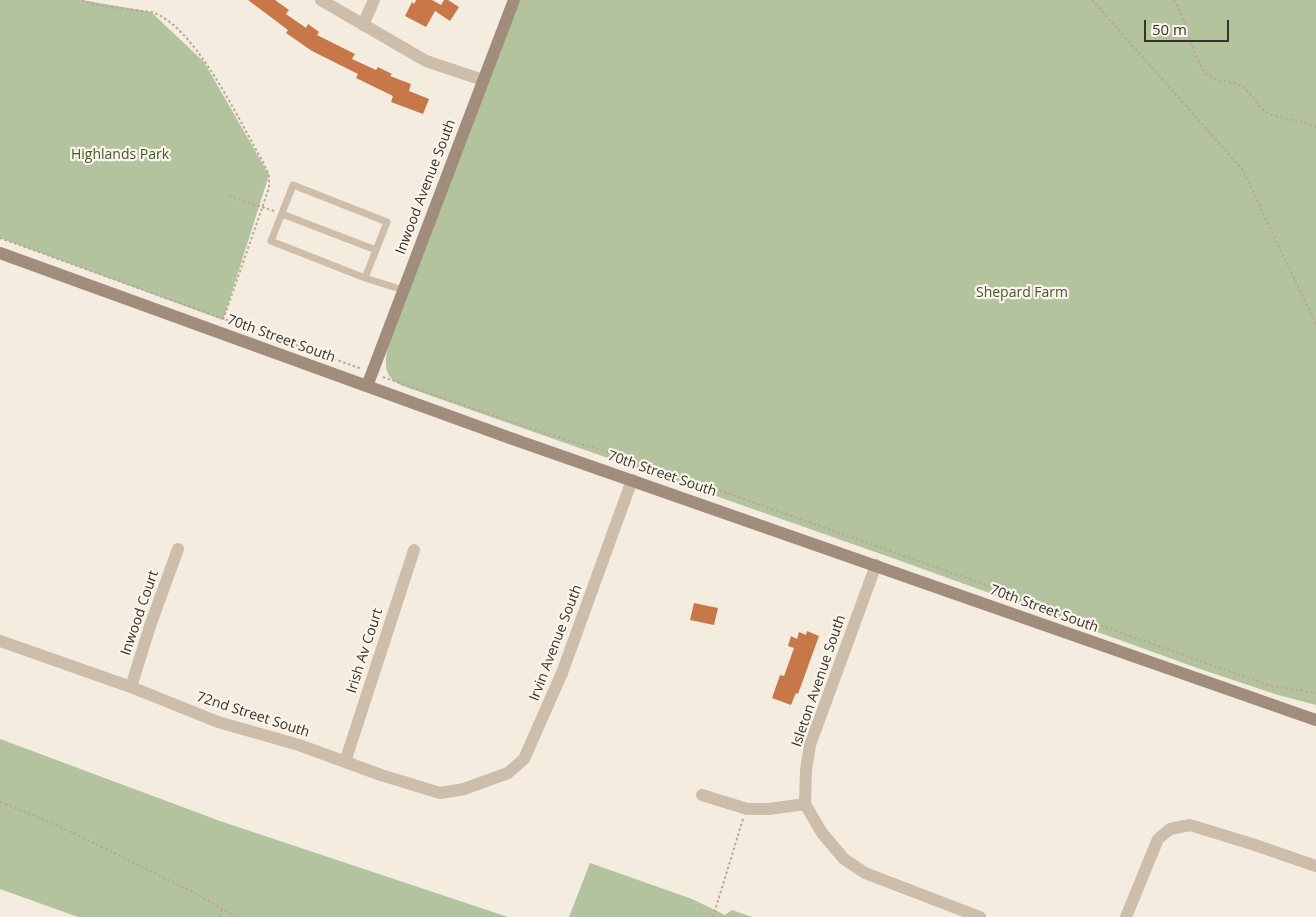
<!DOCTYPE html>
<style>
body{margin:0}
#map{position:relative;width:1316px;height:917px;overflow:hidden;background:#f3ecdf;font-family:"Open Sans",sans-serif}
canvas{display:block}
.scale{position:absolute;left:1144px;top:20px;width:85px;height:22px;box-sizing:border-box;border:2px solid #39312a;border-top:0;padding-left:6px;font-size:15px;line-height:18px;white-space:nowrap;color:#39312a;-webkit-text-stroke:4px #faf5eb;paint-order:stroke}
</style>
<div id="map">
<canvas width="1316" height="917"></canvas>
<div class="scale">50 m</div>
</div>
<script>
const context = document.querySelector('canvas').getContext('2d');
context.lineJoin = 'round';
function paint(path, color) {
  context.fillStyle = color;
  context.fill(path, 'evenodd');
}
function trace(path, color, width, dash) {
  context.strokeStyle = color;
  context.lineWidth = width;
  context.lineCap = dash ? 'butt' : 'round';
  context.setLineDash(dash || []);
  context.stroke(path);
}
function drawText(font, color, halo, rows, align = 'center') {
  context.font = font + ' "Open Sans",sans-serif';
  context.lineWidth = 4.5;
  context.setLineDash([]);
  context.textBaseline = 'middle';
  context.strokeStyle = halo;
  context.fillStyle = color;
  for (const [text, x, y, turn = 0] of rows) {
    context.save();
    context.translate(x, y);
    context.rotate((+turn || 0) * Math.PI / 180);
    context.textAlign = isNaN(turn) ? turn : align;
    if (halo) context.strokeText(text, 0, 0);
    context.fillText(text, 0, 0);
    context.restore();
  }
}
paint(new Path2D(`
 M0,0h82l69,12 53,50 65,113 -46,145 -223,-82z
 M520,0h796v705l-41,-11 -75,-25 -302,-109 -495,-174c-19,-8 -19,-21 -15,-40z
 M0,739l220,82 288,96h-430l-78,-28z
 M590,863l102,36 33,16 7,-5 20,7h-183z`), '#b2c39e');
paint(new Path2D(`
 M248,0h27l14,10 -3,4 20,14 2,-4 11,8 -2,3 38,19 -3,5 24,11 2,-3 14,7 -2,2 21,8 -2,7 20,8 -6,15 -32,-12 2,-6 -37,-18 2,-4 -46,-23 -26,-18 2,-3z
 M416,0h16l9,5 3,-5h4l11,7 -9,14 -15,-10 -9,16 -21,-11 7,-14 2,2z
 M694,603l24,5 -4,17 -24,-5z
 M807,631l12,5 -21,58 -2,-1 -5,12 -19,-7 8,-23 4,1 10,-28 -6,-2 3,-10 6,3 2,-7 7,3z`), '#c87848');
trace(new Path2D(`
 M82,0l13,5 56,7c44,12 89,111 112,150l6,13v13l-46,132
 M1092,0l150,169 74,155
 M1174,0c14,22 15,49 30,71 10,13 22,8 34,13 14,6 17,22 30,29 13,7 32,6 48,14
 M229,196l45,15
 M0,238l362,131
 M383,377l155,54 96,29 637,226 45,7
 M0,802c52,20 101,44 150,69 28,14 58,27 84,46
 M220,917l2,-9
 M713,917l30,-98`), '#b8a894', 2, [2.5, 2.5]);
trace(new Path2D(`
 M282,214l94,36
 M365,278l22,-56 -94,-37 -22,56 94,37 38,12`), '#ccbeaa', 7);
trace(new Path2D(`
 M321,0l105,61 57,19
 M363,25l11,-25
 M876,565l-66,180 -4,25 -1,34 17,29 22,26 21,14 115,44
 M0,641l131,46 87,35 81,23 82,30 59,18 24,-4 44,-16 16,-14 38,-86 70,-193
 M131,687l19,-61 28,-77
 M345,762l69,-212
 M702,795l45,14h22l36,-5
 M1126,917l32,-78 12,-10 20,-4 62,19 64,22`), '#ccbeaa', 12);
trace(new Path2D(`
 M0,253l510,185 806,282
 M367,386l147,-386`), '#a08d7b', 12);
drawText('14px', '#43582d', '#faf5eb', [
 ["Highlands Park",120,155],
 ["Shepard Farm",1022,293]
]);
drawText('14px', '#39312a', '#faf5eb', [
 ["Inwood Avenue South",426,187,-69],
 ["70th Street South",281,339,20],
 ["70th Street South",662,474,19],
 ["70th Street South",1044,609,20],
 ["Inwood Court",140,613,-71],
 ["Irvin Avenue South",556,643,-69],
 ["Irish Av Court",365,651,-72],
 ["Isleton Avenue South",819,681,-71],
 ["72nd Street South",253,715,18]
]);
</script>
